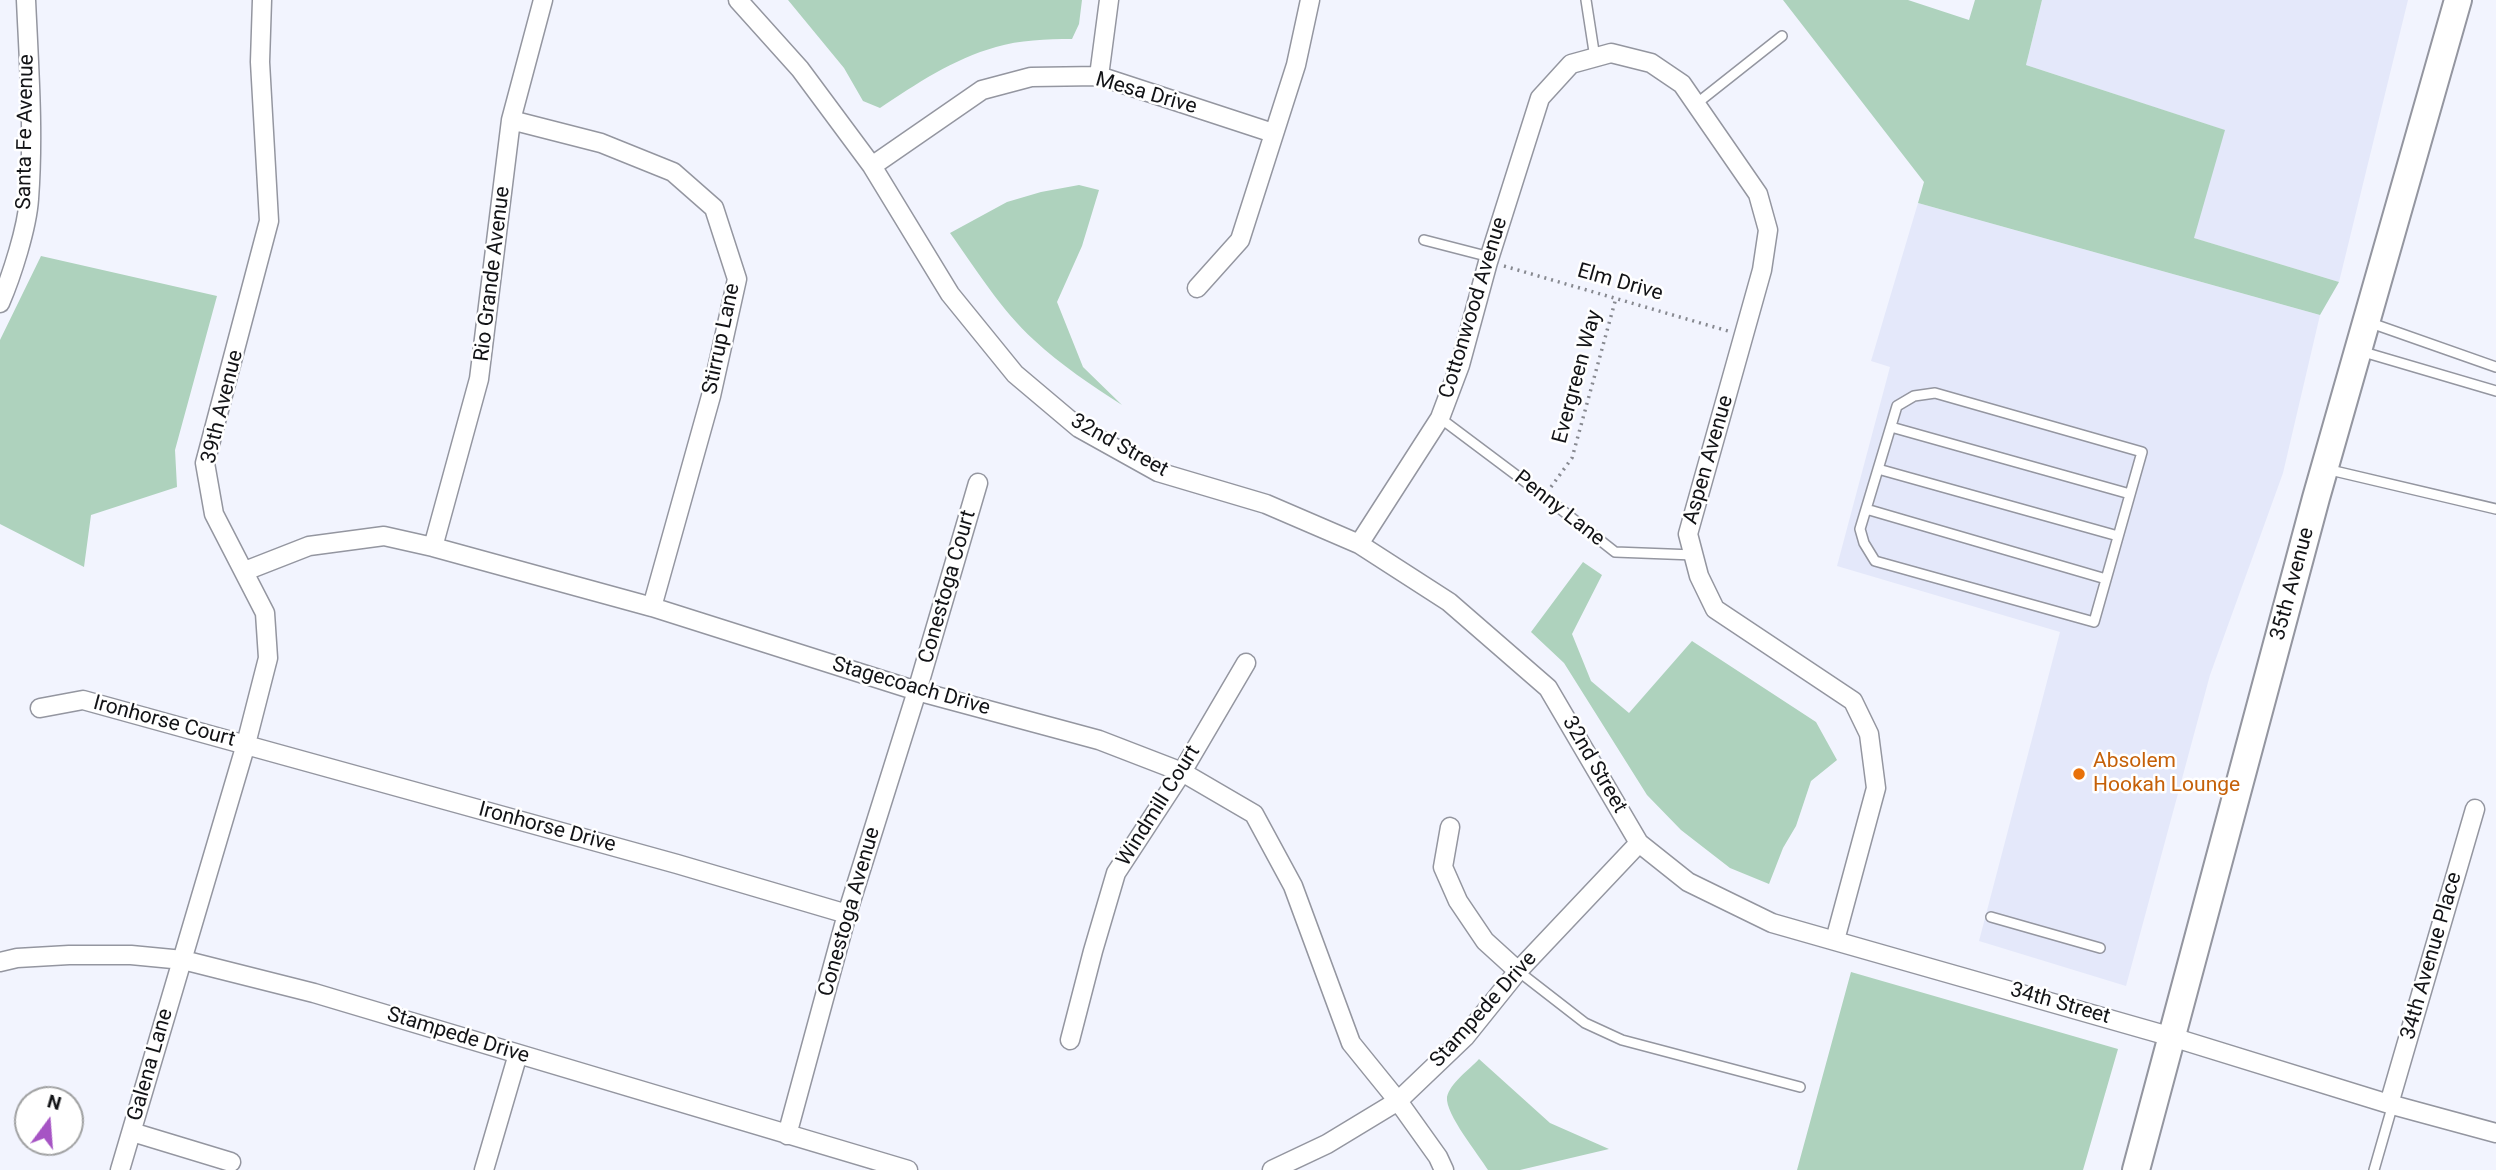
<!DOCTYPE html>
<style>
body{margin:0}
#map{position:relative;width:2496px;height:1170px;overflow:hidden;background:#f2f4fe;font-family:Roboto,sans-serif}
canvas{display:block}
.north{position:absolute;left:14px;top:1086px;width:70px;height:70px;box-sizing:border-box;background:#fff;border:2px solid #a0a1a2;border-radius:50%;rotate:16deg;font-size:19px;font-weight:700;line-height:28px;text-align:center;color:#121316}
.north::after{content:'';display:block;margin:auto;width:24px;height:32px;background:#a654c4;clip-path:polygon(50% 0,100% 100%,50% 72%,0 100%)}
</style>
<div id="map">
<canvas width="2496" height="1170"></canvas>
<div class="north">N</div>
</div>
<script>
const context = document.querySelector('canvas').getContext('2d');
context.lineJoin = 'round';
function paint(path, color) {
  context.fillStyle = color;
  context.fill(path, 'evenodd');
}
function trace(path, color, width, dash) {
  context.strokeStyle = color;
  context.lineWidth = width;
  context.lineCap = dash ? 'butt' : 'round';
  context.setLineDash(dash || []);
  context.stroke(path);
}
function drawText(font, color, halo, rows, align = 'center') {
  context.font = font + ' Roboto,sans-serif';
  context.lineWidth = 5;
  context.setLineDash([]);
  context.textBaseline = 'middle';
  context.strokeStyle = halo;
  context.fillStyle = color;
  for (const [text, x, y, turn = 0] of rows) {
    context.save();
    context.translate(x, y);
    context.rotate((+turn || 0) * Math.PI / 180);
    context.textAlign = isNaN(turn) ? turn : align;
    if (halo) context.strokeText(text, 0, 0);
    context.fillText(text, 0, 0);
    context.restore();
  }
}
paint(new Path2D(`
 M2042,0h366l-69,282 -146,-44 31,-108 -198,-65z
 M1918,203l402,112 -37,158 -73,202 -84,311 -147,-45 81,-309 -223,-66 53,-199 -19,-6z`), '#e4e8fa');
paint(new Path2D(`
 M788,0h294l-3,24 -7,15c-25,0 -53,1 -76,8 -43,12 -80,37 -116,61l-17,-7 -19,-33z
 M1783,0h125l61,20 6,-20h67l-16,65 199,65 -31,108 145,44 -19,33 -402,-112 6,-21z
 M1079,185l20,5 -17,56 -25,56 26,65 39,38c-31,-20 -61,-40 -88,-65 -33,-30 -58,-71 -84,-107l57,-31 34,-10z
 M41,256l176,40 -42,154 2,37 -86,28 -7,52 -84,-43v-184z
 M1583,562l19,13 -30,59 19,47 38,32 63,-72 124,81 21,38 -26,21 -15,45 -13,22 -14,36 -39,-16 -49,-38 -34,-35 -83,-132 -33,-31z
 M1851,972l267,77 -35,121h-286z
 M1479,1059l71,64 59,26 -89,21h-32c-9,-15 -43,-56 -41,-73 3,-14 23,-28 32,-38z`), '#aed2bd');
const lane = new Path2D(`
 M1586,0l9,58
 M1696,104l86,-68
 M1424,240l66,17
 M2368,322l128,45
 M2360,351l136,40
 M1935,393l207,59 -48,170 -219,-61 -11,-18 -4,-14 37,-123 17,-10z
 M1440,418l104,78 71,56 79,3
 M1891,427l239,67
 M1878,469l240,67
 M2326,469l170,40
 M1866,509l240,70
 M1991,917l109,31
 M1518,971l67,52 37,17 178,47
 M2374,1170l19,-66`);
const street = new Path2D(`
 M738,0l62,69 72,97 78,128 65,80 64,54 79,44 108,32 93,40 90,58 99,86 91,155 49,39 84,41 400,114 217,67 107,29
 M1099,76l10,-76
 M511,120l90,23 72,29 41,36 23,71 -26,117 -59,211
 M872,166l110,-76 49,-13 68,-1 174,57
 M1197,288l43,-48 56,-175 14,-65
 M0,303c12,-28 27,-75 29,-104 5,-66 0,-133 -3,-199
 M1359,544l81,-126 20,-53 28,-103 52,-164 31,-34 40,-11 40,10 31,21 76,110 10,36 -6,40 -74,264 11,42 16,33 138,92 16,33 7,54 -41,152
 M433,547l46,-168 32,-259 32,-120
 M245,571l64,-25 75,-10 49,11 219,60 265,84 182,49 83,32 72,42 39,72 58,157 47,58 40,56 6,13
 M40,708l43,-8 594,164 170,50
 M1450,827l-7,40 15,34 27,40 33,30
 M0,962l17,-4 52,-3h62l52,5 131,33 594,177
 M1070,1040l23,-89 23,-78 66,-101 64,-109
 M2389,1104l86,-295
 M132,1132l99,30
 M787,1135l60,-221 70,-223 61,-208
 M120,1170l126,-426 22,-86 -3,-45 -51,-99 -9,-51 64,-242 -9,-159 2,-62
 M484,1170l34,-116
 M1272,1170l55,-26 71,-43 67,-64 53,-66 121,-128`);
const secondary = new Path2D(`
 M2136,1170l180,-672 142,-498`);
trace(lane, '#9496a0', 12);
trace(street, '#9496a0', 21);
trace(secondary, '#9496a0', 30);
trace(new Path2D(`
 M1504,266l224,65
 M1551,487l21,-29 44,-160`), '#878990', 3.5, [2, 5]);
trace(lane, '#fff', 9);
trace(street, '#fff', 18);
trace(secondary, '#fff', 26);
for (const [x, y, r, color] of [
 [2079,774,7,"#e8710a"]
]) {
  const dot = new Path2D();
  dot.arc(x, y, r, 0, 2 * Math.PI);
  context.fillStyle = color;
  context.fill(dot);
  trace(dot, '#fff', 2.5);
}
drawText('21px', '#121316', '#fff', [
 ["Mesa Drive",1146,94,16],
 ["Santa Fe Avenue",26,132,-89],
 ["Rio Grande Avenue",493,274,-83],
 ["Elm Drive",1620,283,16],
 ["Cottonwood Avenue",1474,308,-73],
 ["Stirrup Lane",722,339,-78],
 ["Evergreen Way",1578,377,-75],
 ["39th Avenue",223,407,-76],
 ["32nd Street",1119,446,29],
 ["Aspen Avenue",1709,460,-74],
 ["Penny Lane",1559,509,38],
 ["35th Avenue",2293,584,-75],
 ["Conestoga Court",948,587,-74],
 ["Stagecoach Drive",911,687,16],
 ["Ironhorse Court",164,722,15],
 ["32nd Street",1594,765,60],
 ["Windmill Court",1159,806,-58],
 ["Ironhorse Drive",547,828,15],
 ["Conestoga Avenue",850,912,-74],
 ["34th Avenue Place",2432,956,-74],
 ["34th Street",2060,1004,16],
 ["Stampede Drive",1484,1010,-48],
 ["Stampede Drive",458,1036,17],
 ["Galena Lane",151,1065,-74]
]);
drawText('21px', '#c56008', '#fff', [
 ["Absolem",2093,762],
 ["Hookah Lounge",2093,786]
], 'left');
</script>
